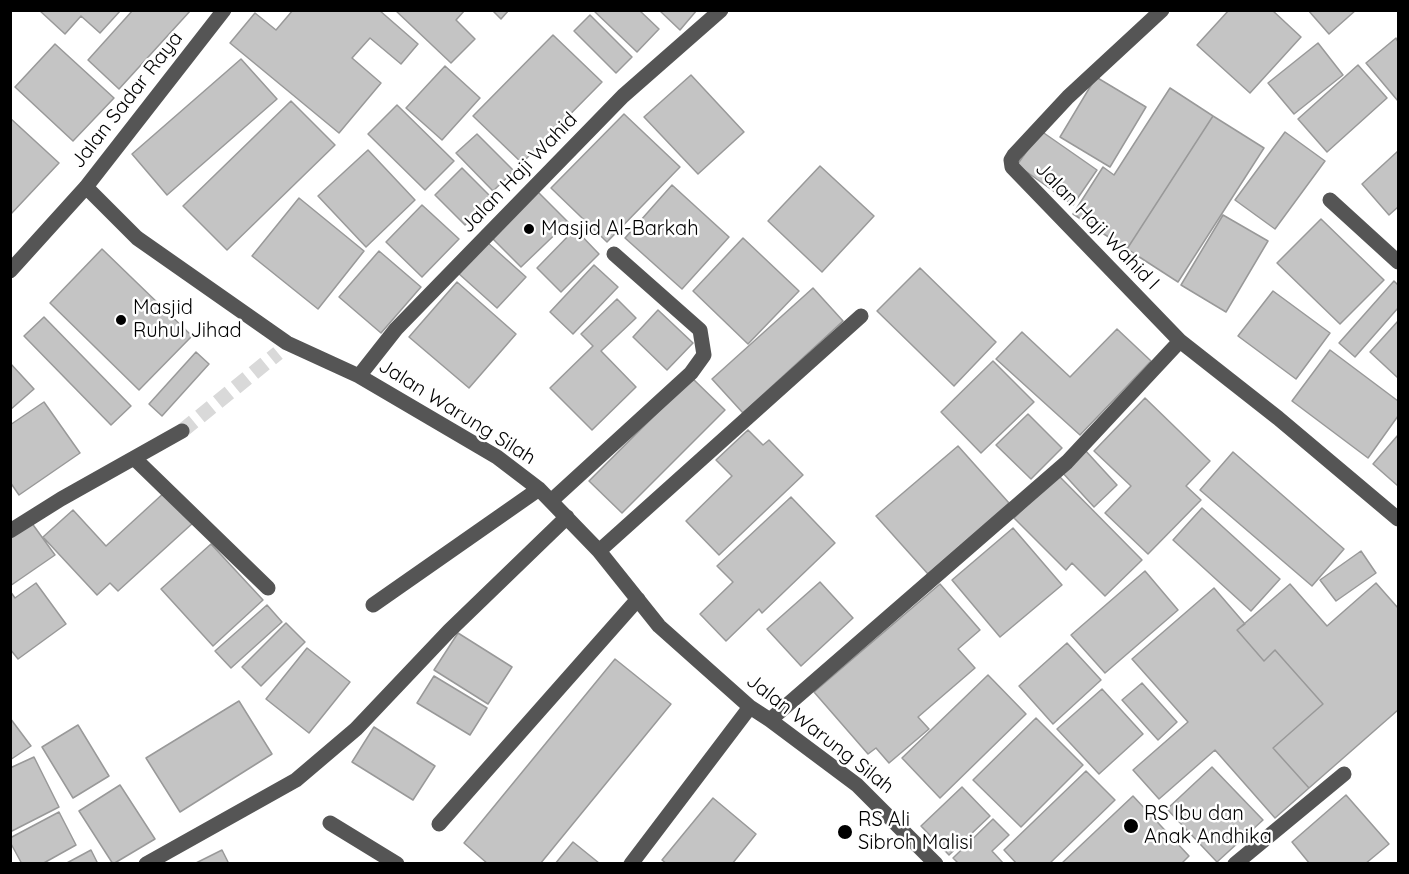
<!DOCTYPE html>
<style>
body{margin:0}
#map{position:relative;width:1409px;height:874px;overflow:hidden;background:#fff;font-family:Quicksand,sans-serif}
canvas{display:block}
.frame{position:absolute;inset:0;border:12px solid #000;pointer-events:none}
</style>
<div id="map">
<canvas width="1409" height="874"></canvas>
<div class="frame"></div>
</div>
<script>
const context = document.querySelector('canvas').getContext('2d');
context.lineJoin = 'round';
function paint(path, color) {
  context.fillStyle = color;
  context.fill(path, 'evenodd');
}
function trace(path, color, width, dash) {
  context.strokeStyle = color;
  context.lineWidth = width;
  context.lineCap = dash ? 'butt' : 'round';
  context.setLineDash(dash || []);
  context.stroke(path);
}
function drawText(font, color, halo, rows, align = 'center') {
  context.font = font + ' Quicksand,sans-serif';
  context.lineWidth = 5;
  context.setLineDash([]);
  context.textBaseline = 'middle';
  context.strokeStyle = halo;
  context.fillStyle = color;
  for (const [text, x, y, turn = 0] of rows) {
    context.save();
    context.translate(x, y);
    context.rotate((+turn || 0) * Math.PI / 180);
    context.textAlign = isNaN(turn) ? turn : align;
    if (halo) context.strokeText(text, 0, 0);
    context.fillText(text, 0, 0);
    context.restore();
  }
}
const building = new Path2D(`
 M39,10h82l-21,23 -19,-17 -16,18z
 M133,10h58l-72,79 -31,-29z
 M293,10h86l39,34 -17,20 -31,-26 -18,20 29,25 -42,50 -109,-90 25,-30 21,17z
 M395,10h70l-9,10 19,19 -24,24z
 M492,10h17l-8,9z
 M593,10h46l20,19 -22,23z
 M659,10h38l-17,20z
 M1229,10h43l29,27 -51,56 -53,-48z
 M1308,10h48l-27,24z
 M590,15l42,42 -16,16 -42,-42z
 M553,35l49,47 -80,81 -49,-47z
 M1396,38l2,4v59l-32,-38z
 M1318,43l25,32 -49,39 -26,-31z
 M55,44l59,54 -41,43 -58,-54z
 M241,59l36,40 -110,96 -35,-41z
 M1358,65l29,33 -60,54 -29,-33z
 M445,66l35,32 -38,42 -36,-32z
 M691,75l53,57 -46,42 -54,-57z
 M1096,77l50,30 -36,60 -50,-30z
 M1170,88l43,28 -86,133 -54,-35 30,-47 11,8z
 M291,101l44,44 -108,105 -44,-44z
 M397,105l57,56 -29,29 -57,-56z
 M624,114l56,53 -73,75 -56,-54z
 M1213,116l51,32 -86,134 -51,-33z
 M10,118l49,45 -49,52z
 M1041,131l56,39 -24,35 -56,-40z
 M1285,132l40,29 -50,68 -40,-29z
 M477,134l37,37 -21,20 -37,-38z
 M368,150l47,50 -49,47 -48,-51z
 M1398,151v56l-9,8 -27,-31z
 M820,166l54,50 -52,56 -54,-51z
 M462,168l30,30 -27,27 -30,-30z
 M672,185l57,52 -47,52 -57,-51z
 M537,191l31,31 -47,45 -31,-31z
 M299,198l65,53 -46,58 -66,-53z
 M422,205l37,34 -37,38 -36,-35z
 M1223,215l45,26 -42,71 -45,-27z
 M1321,219l63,61 -44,44 -63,-61z
 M575,229l24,25 -38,38 -24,-24z
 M743,238l56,53 -51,53 -55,-53z
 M487,242l39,35 -29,31 -39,-35z
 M102,249l90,87 -53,54 -89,-87z
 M379,251l42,36 -40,46 -42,-36z
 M594,265l24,22 -45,47 -23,-22z
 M920,268l76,74 -42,44 -77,-75z
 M1394,281l4,4v23l-43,49 -16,-14z
 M457,282l59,52 -47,54 -60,-51z
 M813,288l30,33 -100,92 -31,-34z
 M1273,291l57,42 -34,46 -58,-43z
 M617,299l19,19 -35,33 35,36 -44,43 -42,-42 43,-42 -12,-12z
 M658,310l35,33 -26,27 -34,-33z
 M44,317l87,89 -20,19 -87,-89z
 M1398,321v57l-28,-26z
 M1117,329l34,32 -71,74 -84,-76 26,-27 48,45z
 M1330,350l68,51v15l-30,42 -76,-57z
 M196,352l13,12 -47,52 -13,-12z
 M993,361l41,41 -53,51 -40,-41z
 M10,363l24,26 -24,21z
 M692,378l33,32 -103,103 -33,-32z
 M1145,398l65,63 -24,25 15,14 -53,54 -43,-41 26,-27 -37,-35z
 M44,402l36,51 -61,42 -9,-13v-57z
 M1028,414l34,34 -31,31 -35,-34z
 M748,430l15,15 6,-5 34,35 -84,80 -33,-34 46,-45 -16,-16z
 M1398,435v51l-25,-22z
 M958,446l51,57 -81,71 -52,-58z
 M1084,449l33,36 -23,22 -33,-36z
 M1233,452l111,97 -32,37 -112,-96z
 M1058,475l84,85 -37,36 -33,-33 -6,7 -52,-52z
 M166,491l28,31 -76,69 -8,-8 -13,12 -54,-58 30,-27 33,36z
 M791,497l44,46 -73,70 -3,-4 -33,32 -26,-27 33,-32 -16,-16z
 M1202,508l78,71 -29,32 -78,-71z
 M31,522l24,33 -45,31v-50z
 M1013,528l49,57 -62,52 -48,-57z
 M211,544l52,56 -50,46 -52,-57z
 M1361,551l15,22 -40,28 -16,-21z
 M1145,571l33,39 -73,63 -34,-38z
 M820,582l33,36 -52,48 -34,-37z
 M36,583l30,41 -48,35 -8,-10v-58l5,7z
 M1376,583l22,25v102l-89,78 -36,-40 50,-44 -48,-54 -11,11 -27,-31 53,-46 37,42z
 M940,584l40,46 -22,19 17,19 -57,49 11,12 -40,34 -13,-15 -8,6 -54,-62z
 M1214,588l31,36 -8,6 27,31 11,-11 48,54 -50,44 36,40 -34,30 -60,-68 -56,49 -26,-29 55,-48 -56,-63z
 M267,605l15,17 -51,46 -16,-17z
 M286,623l19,19 -44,44 -19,-19z
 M458,633l54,34 -24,37 -54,-34z
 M1067,643l34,37 -48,44 -34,-38z
 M307,648l43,34 -41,51 -43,-34z
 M615,659l56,45 -131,160h-52l-24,-21z
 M988,675l38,39 -86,84 -38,-40z
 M434,676l53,32 -17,27 -53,-32z
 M1142,683l35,39 -19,18 -36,-40z
 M1102,689l41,45 -44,40 -42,-45z
 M239,701l33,53 -92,58 -34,-54z
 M10,718l21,28 -21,14z
 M1036,718l47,47 -62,62 -48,-47z
 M78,725l31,51 -36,22 -31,-51z
 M374,727l61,39 -22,34 -61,-38z
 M34,757l25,50 -49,25v-64z
 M1212,767l51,53 -46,42 -50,-53z
 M1086,771l29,29 -66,64h-32l-13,-14z
 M120,785l35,54 -42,25 -34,-53z
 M962,787l28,29 -41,39 -28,-29z
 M1346,795l43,49 -24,20h-55l-18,-22z
 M1133,796l56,60 -8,8h-120z
 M713,798l43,36 -24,30h-65l-5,-4z
 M59,812l17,33 -34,19h-20l-12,-22v-4z
 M993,819l16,16 -17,16 12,13h-45l-6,-6z
 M573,842l26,21v1h-44z
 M91,850l7,14h-33z
 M222,850l7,14h-35z`);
paint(building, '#c4c4c4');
trace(building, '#999', 1.5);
trace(new Path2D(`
 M182,431l96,-78`), '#d9d9d9', 15, [15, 8]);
trace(new Path2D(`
 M1162,10l-94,87 -54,58 -3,5 1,7 168,174 98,77 120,101
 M86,187l51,51 150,105 72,33 138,81 42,32 60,62 60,75 91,81 20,13 87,65 79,79
 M1330,200l68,62
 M10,271l76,-84 138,-177
 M359,376l37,-47 227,-233 98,-86
 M134,458l134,130
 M551,501l140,-128 13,-18 -4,-25 -86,-76
 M10,531l51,-32 121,-68
 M599,551l262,-235
 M373,605l166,-116
 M770,720l297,-258 113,-121
 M330,823l67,41
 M439,824l199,-225
 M146,864l150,-84 60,-51 93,-98 118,-114
 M631,864l119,-157
 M1235,864l109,-90`), '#555', 15);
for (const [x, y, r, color] of [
 [529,229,6,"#000"],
 [121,320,6,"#000"],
 [1131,826,8,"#000"],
 [845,832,8,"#000"]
]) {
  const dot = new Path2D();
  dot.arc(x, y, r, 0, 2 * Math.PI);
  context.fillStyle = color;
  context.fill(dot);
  trace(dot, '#fff', 2);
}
drawText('20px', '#000', '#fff', [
 ["Jalan Sadar Raya",127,100,-52],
 ["Jalan Haji Wahid",519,173,-46],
 ["Jalan Haji Wahid I",1097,226,46],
 ["Jalan Warung Silah",457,412,32],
 ["Jalan Warung Silah",820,734,38]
]);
drawText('20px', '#000', '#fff', [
 ["Masjid Al-Barkah",541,229],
 ["Masjid",133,308],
 ["Ruhul Jihad",133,331],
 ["RS Ibu dan",1144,814],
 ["Anak Andhika",1144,837],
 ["RS Ali",858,820],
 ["Sibroh Malisi",858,843]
], 'left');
</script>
